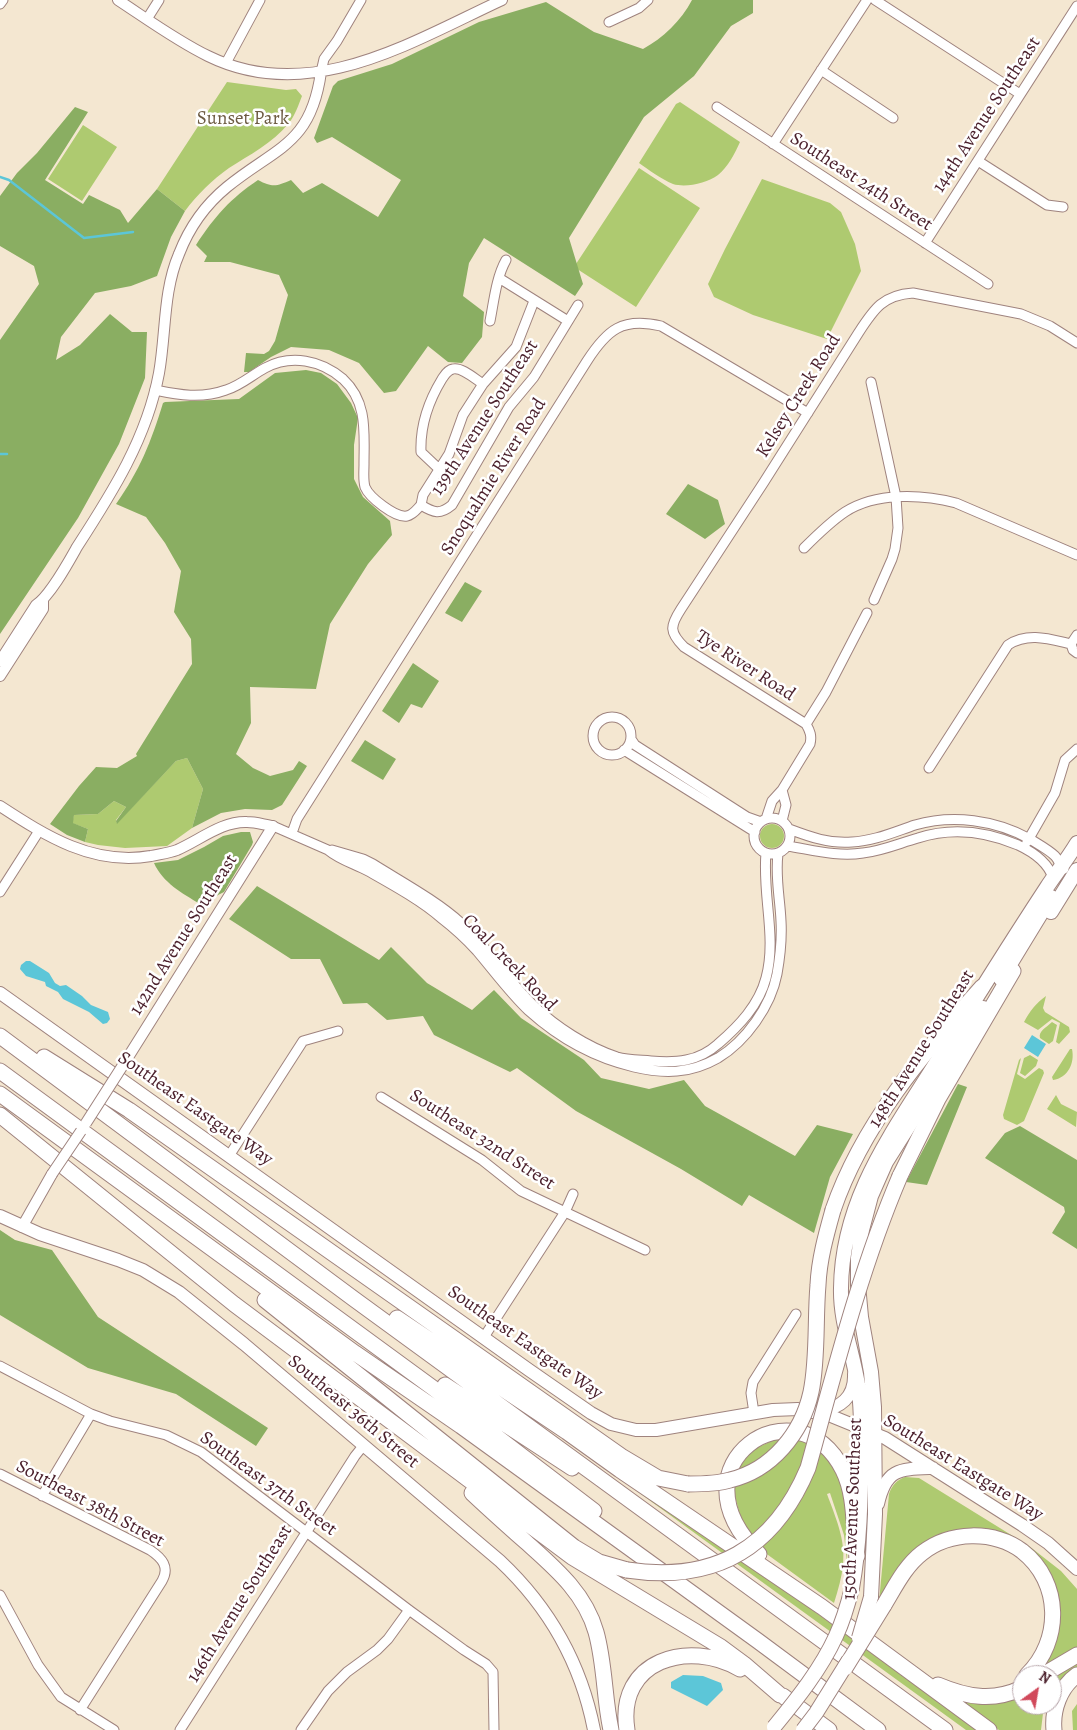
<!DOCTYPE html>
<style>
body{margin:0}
#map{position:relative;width:1077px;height:1730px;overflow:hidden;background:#f4e7d1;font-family:Alegreya,serif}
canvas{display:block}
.north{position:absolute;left:1012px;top:1665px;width:50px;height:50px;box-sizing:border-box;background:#fff;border:1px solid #b7a5aa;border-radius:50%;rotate:32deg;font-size:14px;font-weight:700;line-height:20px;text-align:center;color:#4a1f2b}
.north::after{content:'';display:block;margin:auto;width:18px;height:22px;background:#d1495b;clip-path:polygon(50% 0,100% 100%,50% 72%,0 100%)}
</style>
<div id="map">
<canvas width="1077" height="1730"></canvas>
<div class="north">N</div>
</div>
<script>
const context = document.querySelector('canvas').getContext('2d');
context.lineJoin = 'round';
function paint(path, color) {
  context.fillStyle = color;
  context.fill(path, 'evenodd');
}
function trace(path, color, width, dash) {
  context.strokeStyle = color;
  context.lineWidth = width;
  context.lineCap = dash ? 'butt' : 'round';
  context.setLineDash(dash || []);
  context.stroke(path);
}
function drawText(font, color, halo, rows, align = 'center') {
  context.font = font + ' Alegreya,serif';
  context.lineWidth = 5;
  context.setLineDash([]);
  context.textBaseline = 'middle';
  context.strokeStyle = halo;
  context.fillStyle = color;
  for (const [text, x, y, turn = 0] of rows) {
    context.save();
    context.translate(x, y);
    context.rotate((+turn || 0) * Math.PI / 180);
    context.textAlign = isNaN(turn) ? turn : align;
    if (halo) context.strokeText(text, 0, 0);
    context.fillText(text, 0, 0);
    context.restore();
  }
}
paint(new Path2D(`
 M227,82l59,8 10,-1 6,7c-4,10 -7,20 -14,28 -15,19 -39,31 -59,44 -16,11 -33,28 -44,43l-28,-22z
 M680,102l60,40c-5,11 -12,25 -22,33 -11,8 -32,13 -45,9 -12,-5 -24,-14 -34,-21l37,-59z
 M83,125l34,22 -35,54 -34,-22z
 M639,168l61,40 -64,99 -62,-40z
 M762,179l68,24 11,9 14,32 6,27 -34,68 -74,-24 -39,-18 -6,-13 17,-35z
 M187,758l16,31 -11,39 -25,18 -42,2 -27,-3 -13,-3 3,-13 -16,-6 2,-8 24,-1 16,-13 12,6 -10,13 1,3 59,-62z
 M760 836a12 12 0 1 1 24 0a12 12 0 1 1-24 0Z
 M1046,996l-3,12 2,4 24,15 1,5 -11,12 -3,-2 4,-19 -8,-4 -14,11 -14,-8c6,-11 12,-19 22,-26z
 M1052,1022l5,3 -4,16 -4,3 -9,-6c-2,-7 7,-11 12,-16z
 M1070,1049h2c3,14 -4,29 -19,31l-1,-3z
 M1030,1055l8,5 -2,6 -11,10 -5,-3 4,-15z
 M1021,1058l-4,16 8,5 14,-11 4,2 1,3 -20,48 -7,4 -13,-6 -1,-4 16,-55z
 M1056,1095l5,9 16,8 -1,15 -29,-18z
 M776,1439l23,1 21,8 21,31 7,46 -1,37 -3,-27 -14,-42 -3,1c8,22 19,46 16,70 -1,13 -5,26 -9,39l-70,-51 -21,-26 -10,-37 3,-17 16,-22z
 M905,1477l14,1 110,68 32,25 16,18v58l-13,7 -22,16 16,-48 -36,-76 -77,-12 -66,68 10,-108c3,-9 8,-14 16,-17z
 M623,1481l173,117 181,132h-11z
 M1077,1662v6l-12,7 -13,15v-14z
 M1022,1693v12h22l-3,25h-42l-36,-27h25z
 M1077,1704v26h-4l-1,-19z`), '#aeca70');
paint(new Path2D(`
 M692,0h61v13l-22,13 -37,50 -50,41 -75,121 14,46 -8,12 -91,-58 -15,25 -6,33 21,16 -2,25 -20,26 -14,-1 -20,-16 -32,45 -12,2 -25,-30 -30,-13 -38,-3 -20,10 -22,15h-5l2,-19 18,1 5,-3 6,-10 13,-46 -9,-20 -49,-13h-26l3,-6 -11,-11c18,-28 35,-47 62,-65 15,8 19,6 33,0l12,13 19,-10 56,34 23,-37 -69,-43 -15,6 -3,-5 19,-52 5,-5 54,-17 87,-42 67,-20 48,30 49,17c20,-11 38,-28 49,-49z
 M75,107l13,5 -43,68 38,24 6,-9 31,15 8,13 29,-34 28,22 -14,26 -14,39 -26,10 -36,7 -34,44 -5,23 24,-15 30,-31 22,18h15l-2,46 -26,66 -41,74 -78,116v-294l39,-56 -5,-18 -34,-20v-50l17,-23 20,-20z
 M306,370l15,3 16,11 14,19 7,15 -4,27v34l9,18 27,24 2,14 -24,29 -38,60 -14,65 -66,-2 1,36 -15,31 17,14 17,8 23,-6 6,-9 8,5 -25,39 -10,5 -27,-1 -24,4 -29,15 11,-39 -16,-31 -11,3 -59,63 -1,-3 10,-14 -12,-6 -16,13 -24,1 -1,8 15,6 -3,13 -18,-7 -17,-11 29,-38 17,-19 21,1 20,-12 -1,-2 56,-90 -1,-25 -17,-27 7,-41 -16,-28 -19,-26 -30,-13c24,-34 35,-62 47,-101l2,-1 74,-3 36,-26z
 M688,484l30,16 7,24 -20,15 -39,-25z
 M465,582l17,9 -20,31 -17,-9z
 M413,663l26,18 -17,27 -11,-4 -12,19 -17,-12z
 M365,740l31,19 -13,21 -32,-19z
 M241,832h9l3,10 -1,3 -28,47 -24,12c-18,-11 -37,-21 -46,-41l24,-3 26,-13 19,-11z
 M257,886l122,74 12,-13 36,36 45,27 22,-20 27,28 63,42 17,18 48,11 35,-9 21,26 90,50 22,-31 36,9 -23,43 -16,56 -65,-38 -7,11 -61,-37 -105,-58 -59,-43 -7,4 -76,-37 -11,-19 -36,4 -20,-17 -24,1 -23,-45h-29l-62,-40z
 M958,1084l9,3 -40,98 -21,-3z
 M1020,1126l57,34v89l-25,-16 13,-21 -1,-5 -79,-49 20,-25z
 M0,1230l15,10 37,10 46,67 170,111 -12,18 -80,-52 -88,-26 -88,-53z`), '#8aae62');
paint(new Path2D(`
 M26,961h4l19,12 6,10 5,3 6,-1 16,11 9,9 17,7 2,7 -3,4 -4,1 -14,-12 -26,-13 -5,-7 -12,-6 -1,-4 -19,-6 -6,-7 1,-4z
 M1032,1035l14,9 -8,13 -14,-9z
 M683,1675l20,1 18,7 2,7 -16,16 -36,-18v-6z`), '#5cc6d8');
trace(new Path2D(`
 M0,177l9,3 75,58 49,-6
 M0,454h7`), '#5cc6d8', 2.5);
const minor = new Path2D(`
 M875,0l145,94
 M0,4l3,-4
 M147,19l12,-19
 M609,22l30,-14 9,-8
 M226,63l34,-63
 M821,70l72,48
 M321,72l3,-13 13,-18 24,-41
 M717,107l271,177
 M773,144l94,-144
 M978,161l69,44 16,2
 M925,243l152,-237
 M499,278l69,43
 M534,301l-18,46 -33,37 -20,31 -14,39 -26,41 -2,10c13,8 19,10 31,0l57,-98 25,-30 44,-72
 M490,321c4,-20 6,-43 16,-61
 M871,382l25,115 2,31 -3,21 -3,10 -18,41
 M155,390c24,5 46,9 71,0 14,-4 26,-15 39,-22 26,-14 56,-8 78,11 25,23 21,54 21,85 0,8 -1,16 1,23 4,10 30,31 42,29 6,-1 10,-7 14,-11
 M439,469l-18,-17c-1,-27 7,-50 21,-73 3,-4 5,-9 11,-10 9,-2 22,10 30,15
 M804,548c13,-13 26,-26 41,-36 31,-20 77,-18 111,-9l121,52
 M1077,635l-6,9 2,6 4,3
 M593 736a19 19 0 1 1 38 0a19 19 0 1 1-38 0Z
 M806,724l20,-32 41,-79
 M631,739l4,6 112,72 14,5
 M624,750l131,82
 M929,768l79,-123c20,-13 41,-6 63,-1
 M754 836a18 18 0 1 1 36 0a18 18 0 1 1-36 0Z
 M766,819l6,-18 10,-11 28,-46c2,-8 0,-13 -4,-20l-122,-77c-15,-15 -14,-21 -3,-38l83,-127 95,-150c15,-23 24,-37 54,-39l108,21 29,12 27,17
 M782,821l4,-16 -4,-15
 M273,826l55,24c12,10 27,14 40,21 23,13 54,30 73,47 13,10 25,21 36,33 17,20 33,42 52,60 30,27 66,47 105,56 30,7 56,7 84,-9 28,-17 53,-52 59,-84 3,-17 5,-36 4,-53 -1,-23 -6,-44 -3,-67
 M789,829c21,8 41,15 63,13 22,-1 42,-10 63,-17 38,-11 80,-5 115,14 8,5 19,11 25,17 4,4 4,9 9,13
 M292,833l5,-14 290,-458c20,-31 35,-44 74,-35l147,87
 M1027,842l28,-49 10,-33 12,-11
 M788,846c25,4 50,11 75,7 19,-2 37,-10 55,-15 34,-11 67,-7 100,7 15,7 30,17 35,33
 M332,850l31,9 10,5c27,17 64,37 88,59 27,24 46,57 72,82 23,22 54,42 84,52 10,3 23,3 34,4 25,2 47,1 67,-17 21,-18 41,-39 48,-66 11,-41 -4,-83 0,-125
 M0,892l39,-61
 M381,1097l101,63 39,31 124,59
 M229,1156l74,-115 35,-10
 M484,1337l81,-125 8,-18
 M0,1366l91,48 19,7 56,14 35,17 208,158 55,40 22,14 7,8 1,58
 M754,1413l-3,-20 2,-11 43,-68
 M0,1474l150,76c12,8 20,17 12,31l-82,129
 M42,1496l49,-82
 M0,1595l38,70 23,32 53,33
 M180,1730l175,-274 8,-10
 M301,1730l27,-39 19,-19 30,-22 11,-11 21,-29`);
const tertiary = new Path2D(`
 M118,0c29,19 59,41 90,56 102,50 203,-14 294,-56
 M0,661l36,-56c14,-9 32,-42 41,-58 35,-54 70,-109 82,-174 7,-39 4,-82 20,-119 10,-26 26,-49 48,-67 49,-40 84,-42 94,-115
 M0,676l43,-67v-8
 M0,806c46,30 93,60 151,50 9,-2 18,-3 26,-6 23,-10 45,-29 70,-28 9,0 18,3 26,4l-148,236
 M22,1227l30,-53`);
const secondary = new Path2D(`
 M0,993l529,377 62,43 20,11 25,6h20l117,-20 25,-1 33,7 54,22 137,87 26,18 29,26
 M0,1216l40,18 78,26 25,10 36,22 65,52 256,217c50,47 81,102 94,169
 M819,1411c21,-2 36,-14 35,-37
 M878,1504c8,-36 22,-35 55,-36`);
const primary = new Path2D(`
 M1051,912l26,-42
 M1001,979l50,-82
 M852,1588c8,-44 9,-89 9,-134 0,-23 1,-47 -3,-69 -5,-32 -18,-64 -17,-97 1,-89 50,-153 95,-225 36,-59 73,-118 111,-176 10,-15 21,-29 30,-44
 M871,1597l4,-83 -1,-107 -3,-35 -10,-55 -3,-32v-27l4,-28 9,-34 15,-34 97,-154`);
const motorway = new Path2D(`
 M0,1036l354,263 591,431
 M44,1057l85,53 492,346 37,22 30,6
 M0,1071l433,317 161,123
 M0,1094l355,259 106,73 297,215 120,89
 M0,1115l234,189 338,253 149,90 23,17 36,31
 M900,1176l38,-77 75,-128
 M833,1210c29,-85 90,-157 149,-223
 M265,1300l309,247 25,15 28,8
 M397,1318l170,114 53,38 202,137 167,123
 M445,1385l127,83
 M472,1493c18,17 36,33 54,49 29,26 59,51 70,90 9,32 8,66 15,98
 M759,1554c-92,-90 38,-175 84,-84 13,26 10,58 14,86
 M884,1605c11,-18 21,-39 38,-52 28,-22 71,-23 100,-2 40,31 40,90 5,124
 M1043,1675l34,-20
 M938,1685c28,12 55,17 84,3
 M783,1696l46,34
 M627,1730c-11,-70 62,-91 113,-61
 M1054,1730c-2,-20 6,-43 23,-55`);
trace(minor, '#9f837e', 11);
trace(tertiary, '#9f837e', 12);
trace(secondary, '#9f837e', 14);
trace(primary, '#9f837e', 16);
trace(motorway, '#9f837e', 17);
trace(minor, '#fff', 9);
trace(tertiary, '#fff', 10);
trace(secondary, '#fff', 12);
trace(primary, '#fff', 14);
trace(motorway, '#fff', 15);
const tertiaryBridge = new Path2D(`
 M86,1123l39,-61
 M52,1174l29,-43`);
const primaryBridge = new Path2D(`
 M859,1638l12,-41
 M774,1727c23,-28 47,-58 62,-91 7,-15 12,-32 16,-48
 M803,1730l13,-17 33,-53`);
const motorwayBridge = new Path2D(`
 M688,1484c14,0 29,0 42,-4 42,-10 72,-47 81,-88 7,-33 4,-73 7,-107 1,-25 8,-50 15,-75
 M627,1570c87,13 147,-21 181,-102 27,-98 52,-198 92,-292
 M845,1668l39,-63`);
trace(tertiaryBridge, '#9f837e', 12, []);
trace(primaryBridge, '#9f837e', 16, []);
trace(motorwayBridge, '#9f837e', 17, []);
trace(tertiaryBridge, '#fff', 10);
trace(primaryBridge, '#fff', 14);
trace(motorwayBridge, '#fff', 15);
drawText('19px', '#4a1f2b', '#fff', [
 ["144th Avenue Southeast",987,115,-57],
 ["Southeast 24th Street",861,182,33],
 ["Kelsey Creek Road",799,396,-58],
 ["139th Avenue Southeast",485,418,-57],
 ["Snoqualmie River Road",494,477,-58],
 ["Tye River Road",745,666,33],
 ["142nd Avenue Southeast",184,935,-58],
 ["Coal Creek Road",509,963,46],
 ["148th Avenue Southeast",922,1049,-58],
 ["Southeast Eastgate Way",195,1109,35],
 ["Southeast 32nd Street",482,1140,33],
 ["Southeast Eastgate Way",525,1343,35],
 ["Southeast 36th Street",353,1412,40],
 ["Southeast Eastgate Way",963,1468,32],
 ["Southeast 37th Street",268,1484,36],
 ["Southeast 38th Street",90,1504,28],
 ["150th Avenue Southeast",853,1509,-88],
 ["146th Avenue Southeast",240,1604,-58]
]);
drawText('19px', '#6d5b43', '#fff', [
 ["Sunset Park",243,119]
]);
</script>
